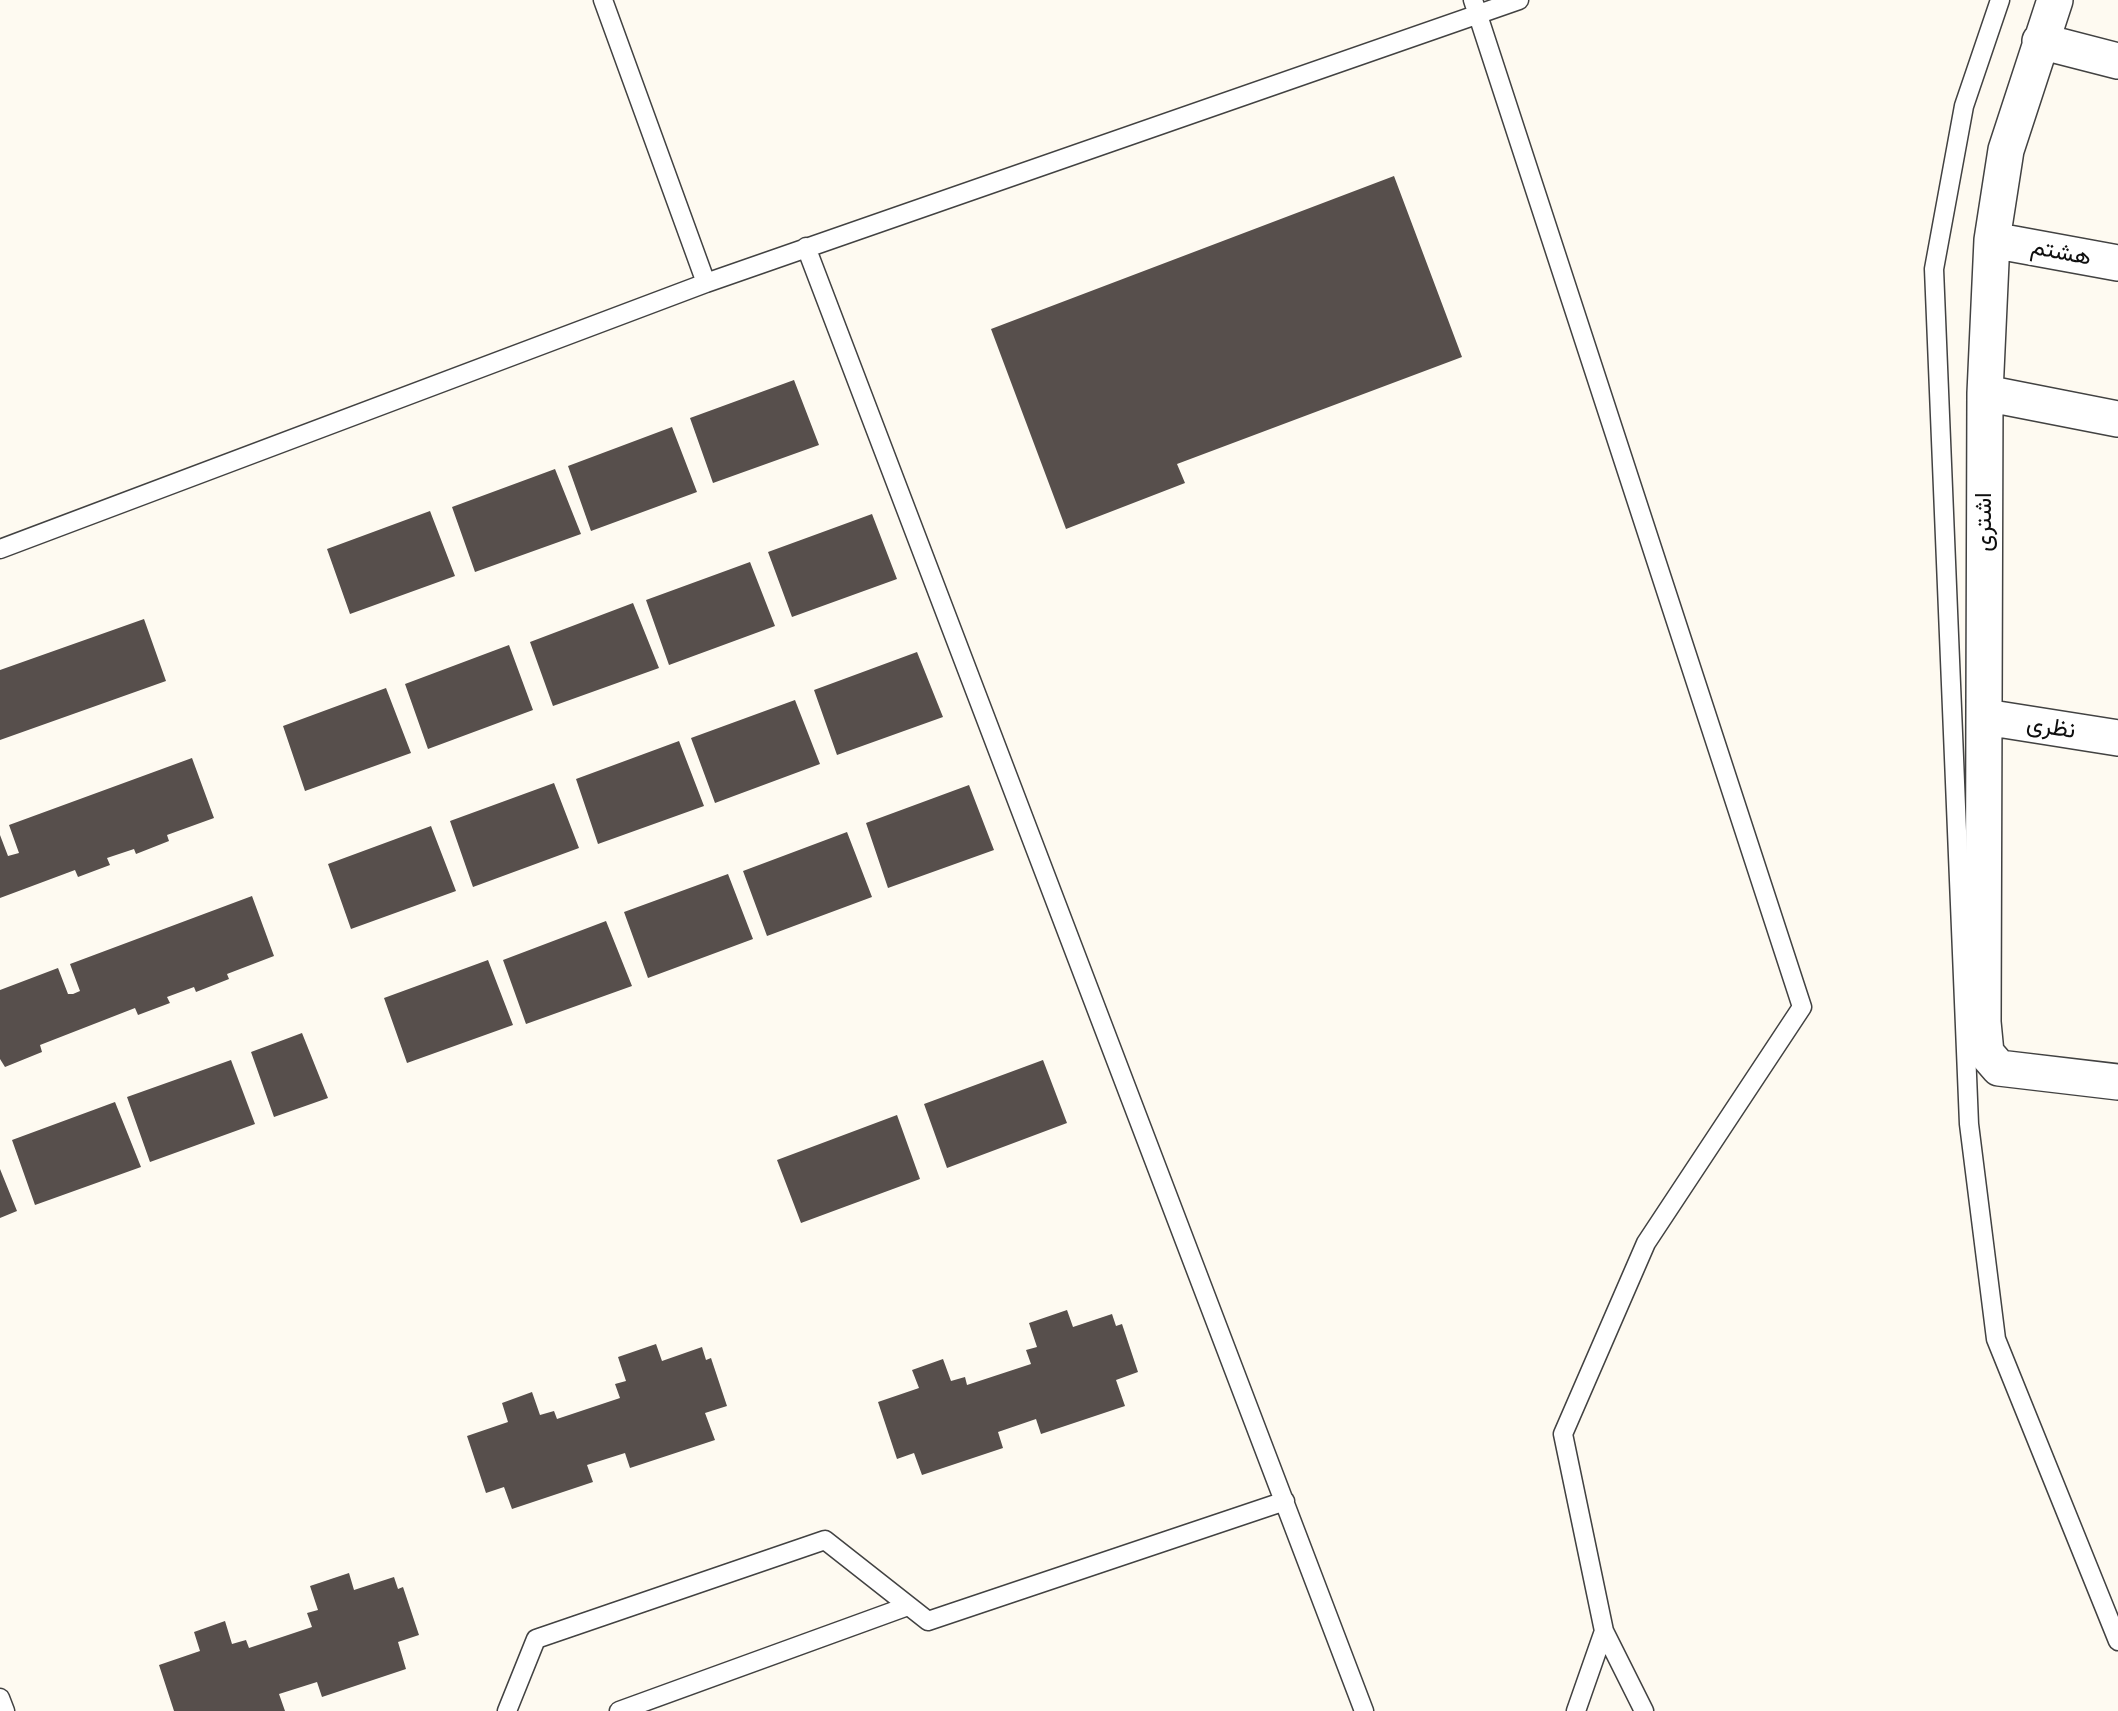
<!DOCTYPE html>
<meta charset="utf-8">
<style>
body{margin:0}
canvas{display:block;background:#fefaf1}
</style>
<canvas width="2118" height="1711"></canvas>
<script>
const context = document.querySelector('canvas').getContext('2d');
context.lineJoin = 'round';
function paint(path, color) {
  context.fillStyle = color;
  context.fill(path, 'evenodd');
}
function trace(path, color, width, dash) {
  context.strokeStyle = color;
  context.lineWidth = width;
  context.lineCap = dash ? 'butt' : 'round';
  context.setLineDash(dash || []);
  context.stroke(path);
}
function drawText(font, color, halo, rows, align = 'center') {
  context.font = font + ' "Times New Roman",Vazirmatn,serif';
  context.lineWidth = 7;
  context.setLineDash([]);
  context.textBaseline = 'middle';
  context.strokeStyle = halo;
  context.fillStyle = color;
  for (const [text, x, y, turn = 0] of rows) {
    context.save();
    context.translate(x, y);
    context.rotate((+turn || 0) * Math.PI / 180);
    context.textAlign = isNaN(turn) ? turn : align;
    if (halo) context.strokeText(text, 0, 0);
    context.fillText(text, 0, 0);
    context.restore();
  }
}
paint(new Path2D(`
 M1394,176l68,181 -285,107 8,19 -119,46 -75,-200z
 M794,380l25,65 -106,38 -23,-65z
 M672,427l25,65 -106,39 -23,-65z
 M555,469l26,65 -106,38 -23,-65z
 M430,511l25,65 -105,38 -23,-65z
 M872,514l25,65 -105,38 -24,-65z
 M750,562l25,64 -106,39 -23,-65z
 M633,603l26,65 -106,38 -23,-64z
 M144,619l22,62 -166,59v-70z
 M509,645l24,65 -105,39 -23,-65z
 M917,652l26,65 -106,38 -23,-65z
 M386,688l25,65 -106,38 -22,-65z
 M795,700l25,64 -105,39 -24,-65z
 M679,741l25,65 -106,38 -22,-65z
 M192,758l22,60 -47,17 2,6 -33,13 -2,-5 -27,9 3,7 -32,12 -3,-7 -75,28v-63l8,21 11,-3 -10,-28z
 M554,783l25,65 -106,39 -23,-66z
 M969,785l25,65 -106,38 -22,-65z
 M431,826l25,65 -105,38 -23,-65z
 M847,832l25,65 -105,39 -24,-65z
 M728,874l25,65 -105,39 -24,-66z
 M252,896l22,60 -47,18 2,5 -33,13 -2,-5 -27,10 3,6 -32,12 -3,-7 -95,37 2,7 -37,15 -5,-8v-69l58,-22 10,26h5l7,-3 -10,-27z
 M606,921l26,65 -106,38 -23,-64z
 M488,960l25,65 -106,38 -23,-65z
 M302,1033l26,65 -54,19 -23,-65z
 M231,1060l24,64 -105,38 -23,-65z
 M1043,1060l24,63 -120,45 -23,-64z
 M115,1102l26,65 -106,38 -23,-65z
 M897,1115l23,64 -119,44 -24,-63z
 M0,1169l17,42 -17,7z
 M1067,1310l6,17 39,-13 4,12 6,-2 16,48 -22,8 9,26 -84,28 -5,-15 -38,13 5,16 -81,27 -8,-22 -17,6 -19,-57 41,-14 -7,-18 31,-11 8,22 14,-4 2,8 64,-21 -5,-14 11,-3 -8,-24z
 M656,1344l6,17 40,-14 4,13 5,-2 16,48 -22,7 10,27 -85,28 -5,-15 -38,12 6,17 -81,27 -8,-22 -18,6 -19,-57 41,-14 -6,-19 30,-11 8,23 14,-4 3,8 63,-21 -5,-14 11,-3 -8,-24z
 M349,1573l5,17 40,-13 4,12 5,-2 16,48 -21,7 8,27 -84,28 -5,-15 -38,12 6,17h-111l-15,-46 41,-14 -6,-19 31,-11 7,23 14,-4 3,8 63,-21 -5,-14 11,-3 -8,-24z`), '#574f4c');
const service = new Path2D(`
 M603,0l103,283
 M1473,0l329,1007 -156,236 -83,191 41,197 40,80
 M2000,0l-36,106 -30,163 35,855 27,215 122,302
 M806,247l558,1464
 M0,549l706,-266 813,-283
 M0,1698l5,13
 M507,1711l29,-72 289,-99 103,81 357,-120
 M619,1711l289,-105
 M1576,1711l28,-80`);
const minor = new Path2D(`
 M2055,0l-49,150 -14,90 -7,153 -2,629 3,31 13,15 119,14
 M2040,41l78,20
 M2003,242l115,21
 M1985,393l133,26
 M1985,717l133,21`);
trace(service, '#424242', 21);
trace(minor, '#424242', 38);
trace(service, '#fff', 18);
trace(minor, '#fff', 35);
drawText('24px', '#0f0f0f', '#fff', [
 ["هشتم",2061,253,11],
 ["اشتری",1985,522,-90],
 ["نظری",2051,728,9]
]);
</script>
